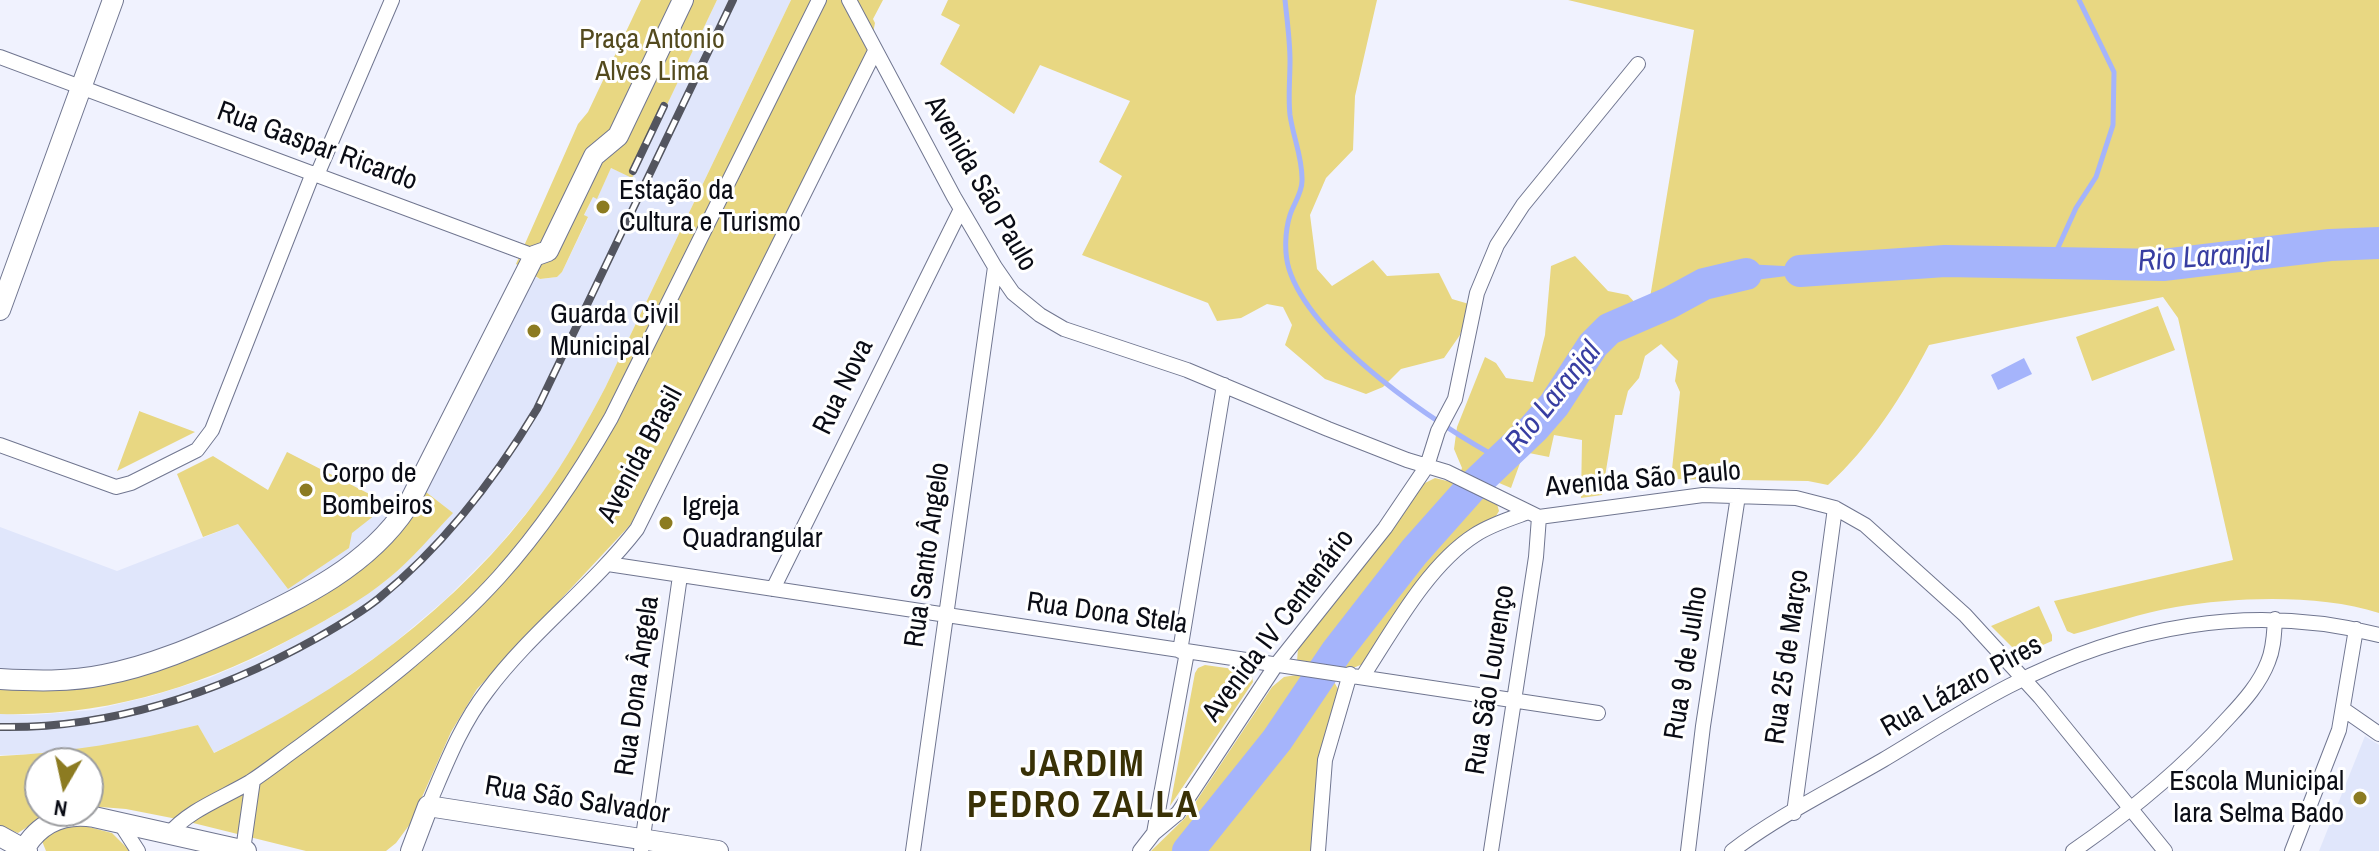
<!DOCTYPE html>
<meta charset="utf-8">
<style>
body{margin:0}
#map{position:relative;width:2379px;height:851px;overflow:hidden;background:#f0f2fe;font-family:"Archivo Narrow",sans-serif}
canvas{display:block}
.north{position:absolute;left:24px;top:747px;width:80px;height:80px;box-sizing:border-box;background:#fff;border:2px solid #9d9ea1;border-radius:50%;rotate:189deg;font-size:22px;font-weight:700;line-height:32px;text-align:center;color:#0a0c15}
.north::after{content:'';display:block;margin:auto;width:28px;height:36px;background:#8c7b21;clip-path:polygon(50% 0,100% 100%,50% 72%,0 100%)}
</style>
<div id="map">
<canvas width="2379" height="851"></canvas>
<div class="north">N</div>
</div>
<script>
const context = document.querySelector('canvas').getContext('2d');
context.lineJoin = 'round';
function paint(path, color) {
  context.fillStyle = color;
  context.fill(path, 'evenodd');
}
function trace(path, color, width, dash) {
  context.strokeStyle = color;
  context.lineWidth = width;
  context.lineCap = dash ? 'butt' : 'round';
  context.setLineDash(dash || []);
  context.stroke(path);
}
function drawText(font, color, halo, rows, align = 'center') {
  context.font = font + ' "Archivo Narrow",sans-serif';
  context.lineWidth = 6;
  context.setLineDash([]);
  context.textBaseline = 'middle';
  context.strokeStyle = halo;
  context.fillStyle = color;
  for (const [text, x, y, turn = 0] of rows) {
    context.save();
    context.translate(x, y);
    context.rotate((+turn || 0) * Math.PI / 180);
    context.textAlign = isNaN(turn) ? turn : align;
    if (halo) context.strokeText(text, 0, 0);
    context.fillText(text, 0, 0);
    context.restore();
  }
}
paint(new Path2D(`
 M717,0h74l-186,388 -27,51 -36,55 -45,54 -51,51 -59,50 -64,45 -67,39 -43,20 -15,-28 -70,17 -73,12 -55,1v-41l33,1 60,-5 59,-14 57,-18 51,-22 75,-41 53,-36 20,-19 44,-47 -26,-21 109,-215 5,2 17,-2 5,-5 26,-54 -4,-2 9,-19 4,1 14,-30 21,9z
 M287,452l125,65 -192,129 -220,41v-160l117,44 139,-54z
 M2365,736l14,9v106h-60z`), '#e0e6fb');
paint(new Path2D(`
 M641,0h76l-85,178 -21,-10 -14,31 -4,-2 -9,18 4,2 -26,55 -5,5 -17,2 -24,-15 62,-140 10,-12z
 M791,0h92l-10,19 2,4 -4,20 -240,481 -154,165 -26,43 -41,92 -14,19 -10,8h-80l-129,-32 -51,-10 -38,-3v-43h-48v48h12l-34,22 -18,-7v-70c68,-3 132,-15 198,-31l16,28c126,-60 245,-146 328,-260 24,-33 44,-69 63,-105z
 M948,0h429l-22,96 -2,54 -27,28 -16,37 7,54 15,17 41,-26 14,16 52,-3 13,26 17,5 -9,31 -16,23 -43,11 -18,18 -17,7 -41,-15 -40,-34 7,-20 -9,-18 -16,-3 -26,14 -24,3 -9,-18 -126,-48 40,-79 -23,-14 31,-61 -90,-36 -26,49 -74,-50 20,-39 -19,-10z
 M1568,0h811v613c-60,-19 -142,-16 -203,-6 -35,6 -69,18 -102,27l-7,-3 -13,-30 179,-41 -55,-242 -15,-21 -234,48c-26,50 -59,102 -101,140l-20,-4 -137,-2 9,-87 -5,-11 3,-20 -17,-17 -16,12 -6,22 -11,13 -6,24h-7l-13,80 -21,3 1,-58 -28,-5 -5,22 -25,-5 -13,36 -19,-8 -9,15 14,9 2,7 -3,5 -37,22 -96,126 -10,4 -10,-1 -10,13 5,9 -18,64 -9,98h-160l34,-33 87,-131 12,-10 12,-2 2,-27 123,-163 14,-7 20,5 7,-15 -8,-19 3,-22 28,-70 11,6 10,15 27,4 12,-47 6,-69 24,-10 33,35 20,4 19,21 47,-286z
 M2158,306l17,44 -83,31 -16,-44z
 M139,411l56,21 -78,39 22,-59z
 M287,452l102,52 -37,29 -3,15 -61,41 -50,-65 -35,13 -26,-63 36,-18 55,34z
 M426,492l27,21c-21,22 -41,46 -64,65 -27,22 -57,39 -87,55 -95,52 -194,84 -302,81v-27l220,-41 192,-129z
 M2039,606l13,29v6l-32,14 -29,-29z
 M1205,665l43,6 4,5 1,6 -83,124 25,-133 3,-5z
 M77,824l35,9 18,18h-84l-4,-10 10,-10z`), '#e8d782');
paint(new Path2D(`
 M1745,264l97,5 -87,11 -51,11 1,-15z
 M2024,358l8,16 -34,16 -7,-15z`), '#a5b4fb');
trace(new Path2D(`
 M1285,0c2,20 5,40 5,61 0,18 -2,36 0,54 3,22 13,44 12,66 0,12 -8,22 -12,34 -5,16 -6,38 -1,54 23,72 149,157 213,191
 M618,68l11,4
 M2051,263l25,-55 20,-31 17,-52 1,-53 -35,-72`), '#a5b4fb', 5);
trace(new Path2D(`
 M1800,271l145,-10 218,4 167,-20 49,-2
 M1188,851l89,-111 60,-89 77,-99 56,-63 64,-61 20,-23 39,-60 16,-16 60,-26 35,-19 42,-10`), '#a5b4fb', 32);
const street = new Path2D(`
 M849,0l105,197 41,70 18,26 27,22 24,14 123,41 141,59 79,31 40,12 92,45 164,-22 93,3 39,10 30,17 100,90 75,82 125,154
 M0,57l534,199
 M317,175l75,-175
 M0,445l116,42 15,-4 66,-33 15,-20 101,-257
 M608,564l990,149
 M773,589l188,-380
 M1180,651l44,-266
 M1363,676c30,-46 65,-111 112,-141 15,-10 34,-16 51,-22
 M2343,709l36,25
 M428,806c17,-39 32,-80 59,-115 44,-59 105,-104 150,-162l238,-478
 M1794,813l41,-305
 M120,823l18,28
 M1154,833l33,-181
 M169,834c20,-24 54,-36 81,-52 17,-11 33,-24 50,-36 69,-51 142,-106 199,-169 44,-49 80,-103 112,-159l208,-418
 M243,850l10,-70
 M641,851l39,-275
 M913,851l82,-584
 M1140,851l14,-18 24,-20 98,-148 109,-137 42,-62 11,-35 17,-32 22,-106 20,-48 26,-40 115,-141
 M1318,851l7,-91 25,-86
 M1491,851l45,-294 3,-40
 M1688,851l15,-125 35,-230
 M1732,851c46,-35 101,-62 151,-91 42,-25 83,-52 126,-74 116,-60 242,-84 370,-51
 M2073,851c57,-39 109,-82 156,-134 15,-16 31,-34 39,-55 6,-14 6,-29 7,-43
 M2292,851l47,-121 17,-101`);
const secondary = new Path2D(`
 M0,310l113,-310
 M0,679c34,2 70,3 103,-4 48,-9 94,-29 138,-49 62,-29 127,-60 166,-119l127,-251 14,-5 46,-95 24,-20 65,-136
 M0,836l27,15
 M23,851c15,-27 40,-39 71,-34l152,34
 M411,851l17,-45 290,45`);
trace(street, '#707690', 16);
trace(secondary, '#707690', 22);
trace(street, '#fff', 14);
trace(secondary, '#fff', 20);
const rail = new Path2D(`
 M633,171l31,-65
 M0,727c112,2 220,-35 317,-89 21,-12 42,-24 61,-39 64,-52 117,-120 159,-190l196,-409`);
trace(rail, '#53555f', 8);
trace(rail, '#fff', 5, [15]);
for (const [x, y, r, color] of [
 [603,207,8,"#8c7b21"],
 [534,331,8,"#8c7b21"],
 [306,490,8,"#8c7b21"],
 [666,523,8,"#8c7b21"],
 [2360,798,8,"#8c7b21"]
]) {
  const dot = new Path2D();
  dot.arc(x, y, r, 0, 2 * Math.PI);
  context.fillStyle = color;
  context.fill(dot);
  trace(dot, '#fff', 3);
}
drawText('28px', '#534a1e', '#fff', [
 ["Praça Antonio",652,40],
 ["Alves Lima",652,72]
]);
drawText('28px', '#0a0c15', '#fff', [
 ["Rua Gaspar Ricardo",317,147,20],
 ["Avenida São Paulo",980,184,60],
 ["Rua Nova",844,387,-64],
 ["Avenida Brasil",641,455,-62],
 ["Avenida São Paulo",1643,480,-5],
 ["Rua Santo Ângelo",928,555,-82],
 ["Rua Dona Stela",1107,614,8],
 ["Avenida IV Centenário",1279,626,-53],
 ["Rua 25 de Março",1788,657,-82],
 ["Rua 9 de Julho",1687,663,-81],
 ["Rua São Lourenço",1491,680,-81],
 ["Rua Dona Ângela",638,686,-82],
 ["Rua Lázaro Pires",1962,687,-29],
 ["Rua São Salvador",577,801,9]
]);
drawText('28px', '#0a0c15', '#fff', [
 ["Estação da",619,191],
 ["Cultura e Turismo",619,223],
 ["Guarda Civil",550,315],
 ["Municipal",550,347],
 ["Corpo de",322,474],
 ["Bombeiros",322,506],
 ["Igreja",682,507],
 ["Quadrangular",682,539],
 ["Escola Municipal",2344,782,"right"],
 ["Iara Selma Bado",2344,814,"right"]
], 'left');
drawText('italic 30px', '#383ea2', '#fff', [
 ["Rio Laranjal",2204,258,-4],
 ["Rio Laranjal",1554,398,-51]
]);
context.letterSpacing = '2px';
drawText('bold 36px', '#393106', '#fff', [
 ["JARDIM",1083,766],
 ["PEDRO ZALLA",1083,807]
]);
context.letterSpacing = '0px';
</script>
